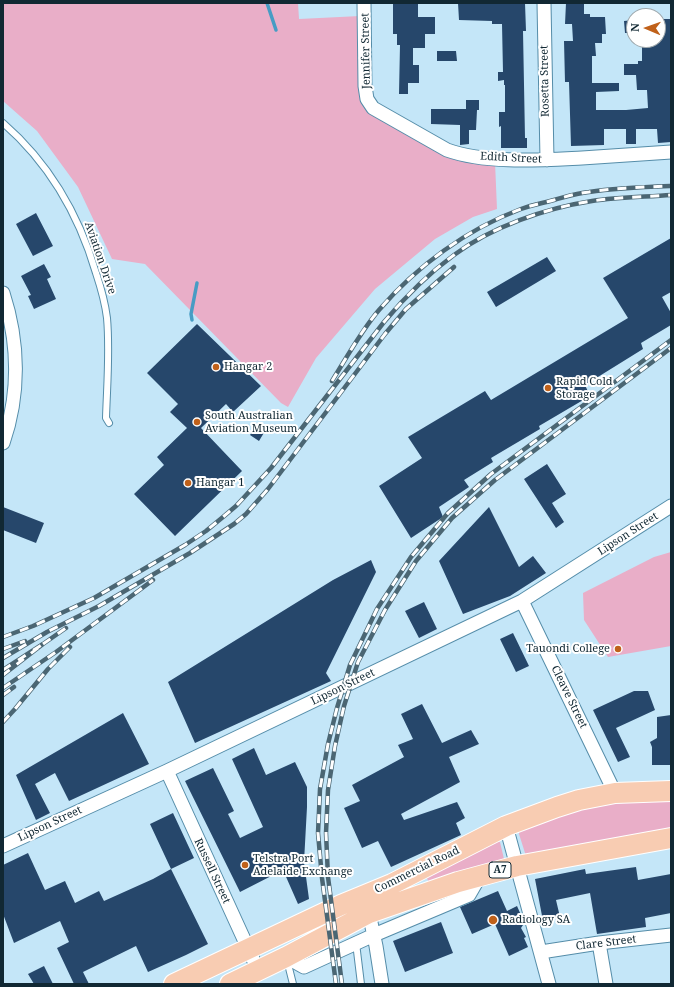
<!DOCTYPE html>
<style>
body{margin:0}
#map{position:relative;width:674px;height:987px;overflow:hidden;background:#c4e6f8;font-family:"Noto Serif",serif}
canvas{display:block}
.frame{position:absolute;inset:0;border:4px solid #112833;pointer-events:none}
.north{position:absolute;left:626px;top:8px;width:40px;height:40px;box-sizing:border-box;background:#fff;border:1px solid #a0a9ad;border-radius:50%;rotate:272deg;font-size:11px;font-weight:700;line-height:16px;text-align:center;color:#112833}
.north::after{content:'';display:block;margin:auto;width:14px;height:18px;background:#c0611a;clip-path:polygon(50% 0,100% 100%,50% 72%,0 100%)}
</style>
<div id="map">
<canvas width="674" height="987"></canvas>
<div class="frame"></div>
<div class="north">N</div>
</div>
<script>
const context = document.querySelector('canvas').getContext('2d');
context.lineJoin = 'round';
function paint(path, color) {
  context.fillStyle = color;
  context.fill(path, 'evenodd');
}
function trace(path, color, width, dash) {
  context.strokeStyle = color;
  context.lineWidth = width;
  context.lineCap = dash ? 'butt' : 'round';
  context.setLineDash(dash || []);
  context.stroke(path);
}
function drawText(font, color, halo, rows, align = 'center') {
  context.font = font + ' "Noto Serif",serif';
  context.lineWidth = 4;
  context.setLineDash([]);
  context.textBaseline = 'middle';
  context.strokeStyle = halo;
  context.fillStyle = color;
  for (const [text, x, y, turn = 0] of rows) {
    context.save();
    context.translate(x, y);
    context.rotate((+turn || 0) * Math.PI / 180);
    context.textAlign = isNaN(turn) ? turn : align;
    if (halo) context.strokeText(text, 0, 0);
    context.fillText(text, 0, 0);
    context.restore();
  }
}
paint(new Path2D(`
 M3,3h295l1,16 61,-3v81l1,5 5,7 78,45 51,8 2,47 -24,8 -38,22 -60,50 -59,69 -28,49 -7,-4 -136,-139 -33,-5 -34,-72 -41,-56 -34,-30z
 M671,552v94l-63,11 -24,-37 -1,-27 71,-36z
 M671,800v30l-49,7 -89,19 -7,-1 -1,-2 -6,-19v-2c21,-9 41,-18 63,-23 29,-7 59,-7 89,-9z
 M497,841l3,1 4,17 -74,27 -3,-8z`), '#e9aec8');
trace(new Path2D(`
 M267,3l9,27
 M192,320l-1,-6 6,-31`), '#479cc4', 3.5);
paint(new Path2D(`
 M393,3h25v14h17v17h-10v14h-12v17h6v18h-11v11h-9l1,-49h-3v-11h-4z
 M458,3h67l1,28h-3l2,107h2v10h-26v-22l-2,1v-15h6v-27h-1v-5l-6,1v-9h5l-1,-48h-10v-3l-33,-1z
 M566,3h18v11h6v3h15l1,17h-4v9h-7l1,13h-4v27h27v8l-23,1v18h30l22,-2 -1,-18h-10l-1,-15h-12v-11h14v-3h4v-21h16v-21h13v123l-13,1 -1,-14h-21v15h-10v-15h-22v16l-33,1 -2,-64h-4l-1,-41h9l-1,-17h-7z
 M634,20v13h-9l-1,-12z
 M437,51h19l1,10h-20z
 M466,100h13v10h-2l-1,20h-7v14l-9,1v-20l-29,-1v-15h35z
 M36,213l17,33 -20,10 -17,-32z
 M671,238v54l-9,5 9,16v12l-30,18 2,6 -58,36 5,11 -51,30 1,3 -49,29 2,4 -29,18 5,7 -30,20 4,10 -32,21 -32,-52 43,-28 -14,-21 77,-46 6,9 137,-82 -25,-40z
 M547,257l9,14 -60,36 -9,-15z
 M44,264l7,13 -4,2 9,20 -22,10 -6,-13 3,-1 -10,-19z
 M197,324l64,62 -28,26 -7,-8 -25,24 41,43 -67,65 -41,-42 30,-29 -7,-8 30,-29 -17,-16 8,-8 -31,-31z
 M256,426l9,5 -6,10 -9,-6z
 M547,464l19,30 -14,9 12,19 -8,6 -32,-49z
 M3,507l41,16 -8,20 -33,-13z
 M489,507l30,60 14,-11 13,17 -36,23 -47,18 -24,-53z
 M371,560l5,12 -50,101 5,8 -136,62 -27,-61 165,-102z
 M424,602l13,27 -18,9 -14,-27z
 M513,633l16,33 -13,6 -16,-33z
 M634,691h14l7,19 -39,18 14,29 -12,5 -25,-52z
 M422,704l20,39 29,-13 8,14 -30,13 11,25 -59,32 3,6 53,-18 8,16 -9,5 5,12 -70,32 -13,-26 -16,7 -18,-40 16,-7 -8,-16 52,-28 -6,-12 15,-6 -12,-25z
 M123,713l26,51 -80,37 -14,-28 -20,11 15,29 -14,7 -20,-45z
 M671,715v50h-19v-18l-2,-5 7,-4v-21z
 M254,748l12,27 29,-13 12,25v20l-3,55 5,37 -11,5 -15,-34 -43,22 -55,-111 28,-13 21,43 -6,3 12,24 23,-11 -31,-68z
 M173,813l21,45 -23,11 -21,-45z
 M28,853l17,37 20,-9 10,22 24,-12 5,10 49,-22 18,-10 37,75 -22,11 -38,17 -12,-26 -53,26 6,12h-15l-17,-36 12,-6 -9,-21 -46,22 -11,-29v-49z
 M636,867l2,13 33,-6v39l-26,5 1,9 -49,7 -7,-41 -34,7 4,17 -17,4 -8,-42 50,-10 1,5z
 M498,891l9,20 10,-5 4,9 -2,2 4,8 -2,3 5,9 -2,1 4,9 -19,9 -14,-32 -23,10 -12,-27z
 M441,922l12,31 -48,19 -12,-31z
 M44,966l9,18h-19l-6,-10z`), '#26476b');
const service = new Path2D(`
 M3,123c46,40 76,92 93,150 5,15 9,29 11,45 3,33 0,67 -1,100l3,5
 M356,943l5,41
 M287,960l6,24`);
const minor = new Path2D(`
 M364,3l1,83 2,13 6,9 74,42c40,14 93,10 135,8 30,-2 59,-4 89,-6
 M544,3l3,157
 M3,293c16,49 17,101 0,150
 M522,601l93,192
 M167,771l91,199
 M506,826l43,158
 M3,846l164,-75 355,-170 149,-95
 M369,913l7,33 6,38
 M599,943l7,41
 M541,952l58,-9 72,-8
 M286,957l18,10 70,-32 95,-40 11,-19`);
const primary = new Path2D(`
 M174,984l167,-79 51,-21 114,-58 51,-19 22,-7 36,-7 56,-2
 M230,984l56,-27 83,-44 89,-31 59,-16 154,-28`);
trace(service, '#558da9', 8);
trace(minor, '#558da9', 15);
trace(primary, '#fff', 22);
trace(service, '#fff', 6);
trace(minor, '#fff', 13);
trace(primary, '#f8ccb2', 20);
const rail = new Path2D(`
 M332,381c15,-24 29,-50 47,-71 38,-44 88,-81 142,-101 11,-4 22,-6 33,-9 11,-3 23,-7 35,-8 27,-4 55,-5 82,-6
 M3,637l30,-11 61,-28 91,-53 21,-14 17,-14 13,-11 35,-38 113,-146c21,-25 44,-48 70,-67 37,-28 92,-47 138,-54 26,-4 53,-4 79,-6
 M43,644l23,-16
 M3,649l22,-8
 M3,658l44,-26 52,-26 91,-53 44,-29 12,-10 22,-25 117,-155 21,-25 48,-42
 M3,670l40,-26 -40,31
 M3,688l53,-36 97,-72
 M3,695l11,-8
 M3,722l12,-13 33,-40 22,-22
 M336,984l-14,-106 -4,-45 2,-44 8,-45 9,-36 13,-43 27,-56 34,-52 37,-44 43,-39 180,-134
 M342,984l-14,-107 -2,-44 2,-43 7,-44 9,-40 14,-44 27,-52 31,-49 36,-43 43,-38 176,-132`);
trace(rail, '#4b6673', 4.5);
trace(rail, '#fff', 3, [9]);
for (const [x, y, r, color] of [
 [216,367,4,"#c0611a"],
 [548,388,4,"#c0611a"],
 [197,422,4,"#c0611a"],
 [188,483,4,"#c0611a"],
 [618,649,4,"#c0611a"],
 [245,865,4,"#c0611a"],
 [493,920,5,"#c0611a"]
]) {
  const dot = new Path2D();
  dot.arc(x, y, r, 0, 2 * Math.PI);
  context.fillStyle = color;
  context.fill(dot);
  trace(dot, '#fff', 1.5);
}
for (const [x, y, w] of [
 [500,870,22]
]) {
  const box = new Path2D();
  box.roundRect(x - w / 2, y - 8, w, 16, 3);
  context.fillStyle = '#fff';
  context.fill(box);
  trace(box, '#112833', 1);
}
drawText('bold 10px', '#112833', null, [
 ["A7",500,870]
]);
drawText('11px', '#112833', '#fff', [
 ["Jennifer Street",366,51,-91],
 ["Rosetta Street",545,81,-91],
 ["Edith Street",511,158,3],
 ["Aviation Drive",100,258,71],
 ["Lipson Street",628,534,-33],
 ["Lipson Street",343,687,-26],
 ["Cleave Street",569,697,64],
 ["Lipson Street",50,824,-25],
 ["Commercial Road",417,870,-26],
 ["Russell Street",212,871,65],
 ["Clare Street",606,943,-7]
]);
drawText('11px', '#112833', '#fff', [
 ["Hangar 2",224,367],
 ["Rapid Cold",556,382],
 ["Storage",556,395],
 ["South Australian",205,416],
 ["Aviation Museum",205,429],
 ["Hangar 1",196,483],
 ["Tauondi College",610,649,"right"],
 ["Telstra Port",253,859],
 ["Adelaide Exchange",253,872],
 ["Radiology SA",502,920]
], 'left');
</script>
